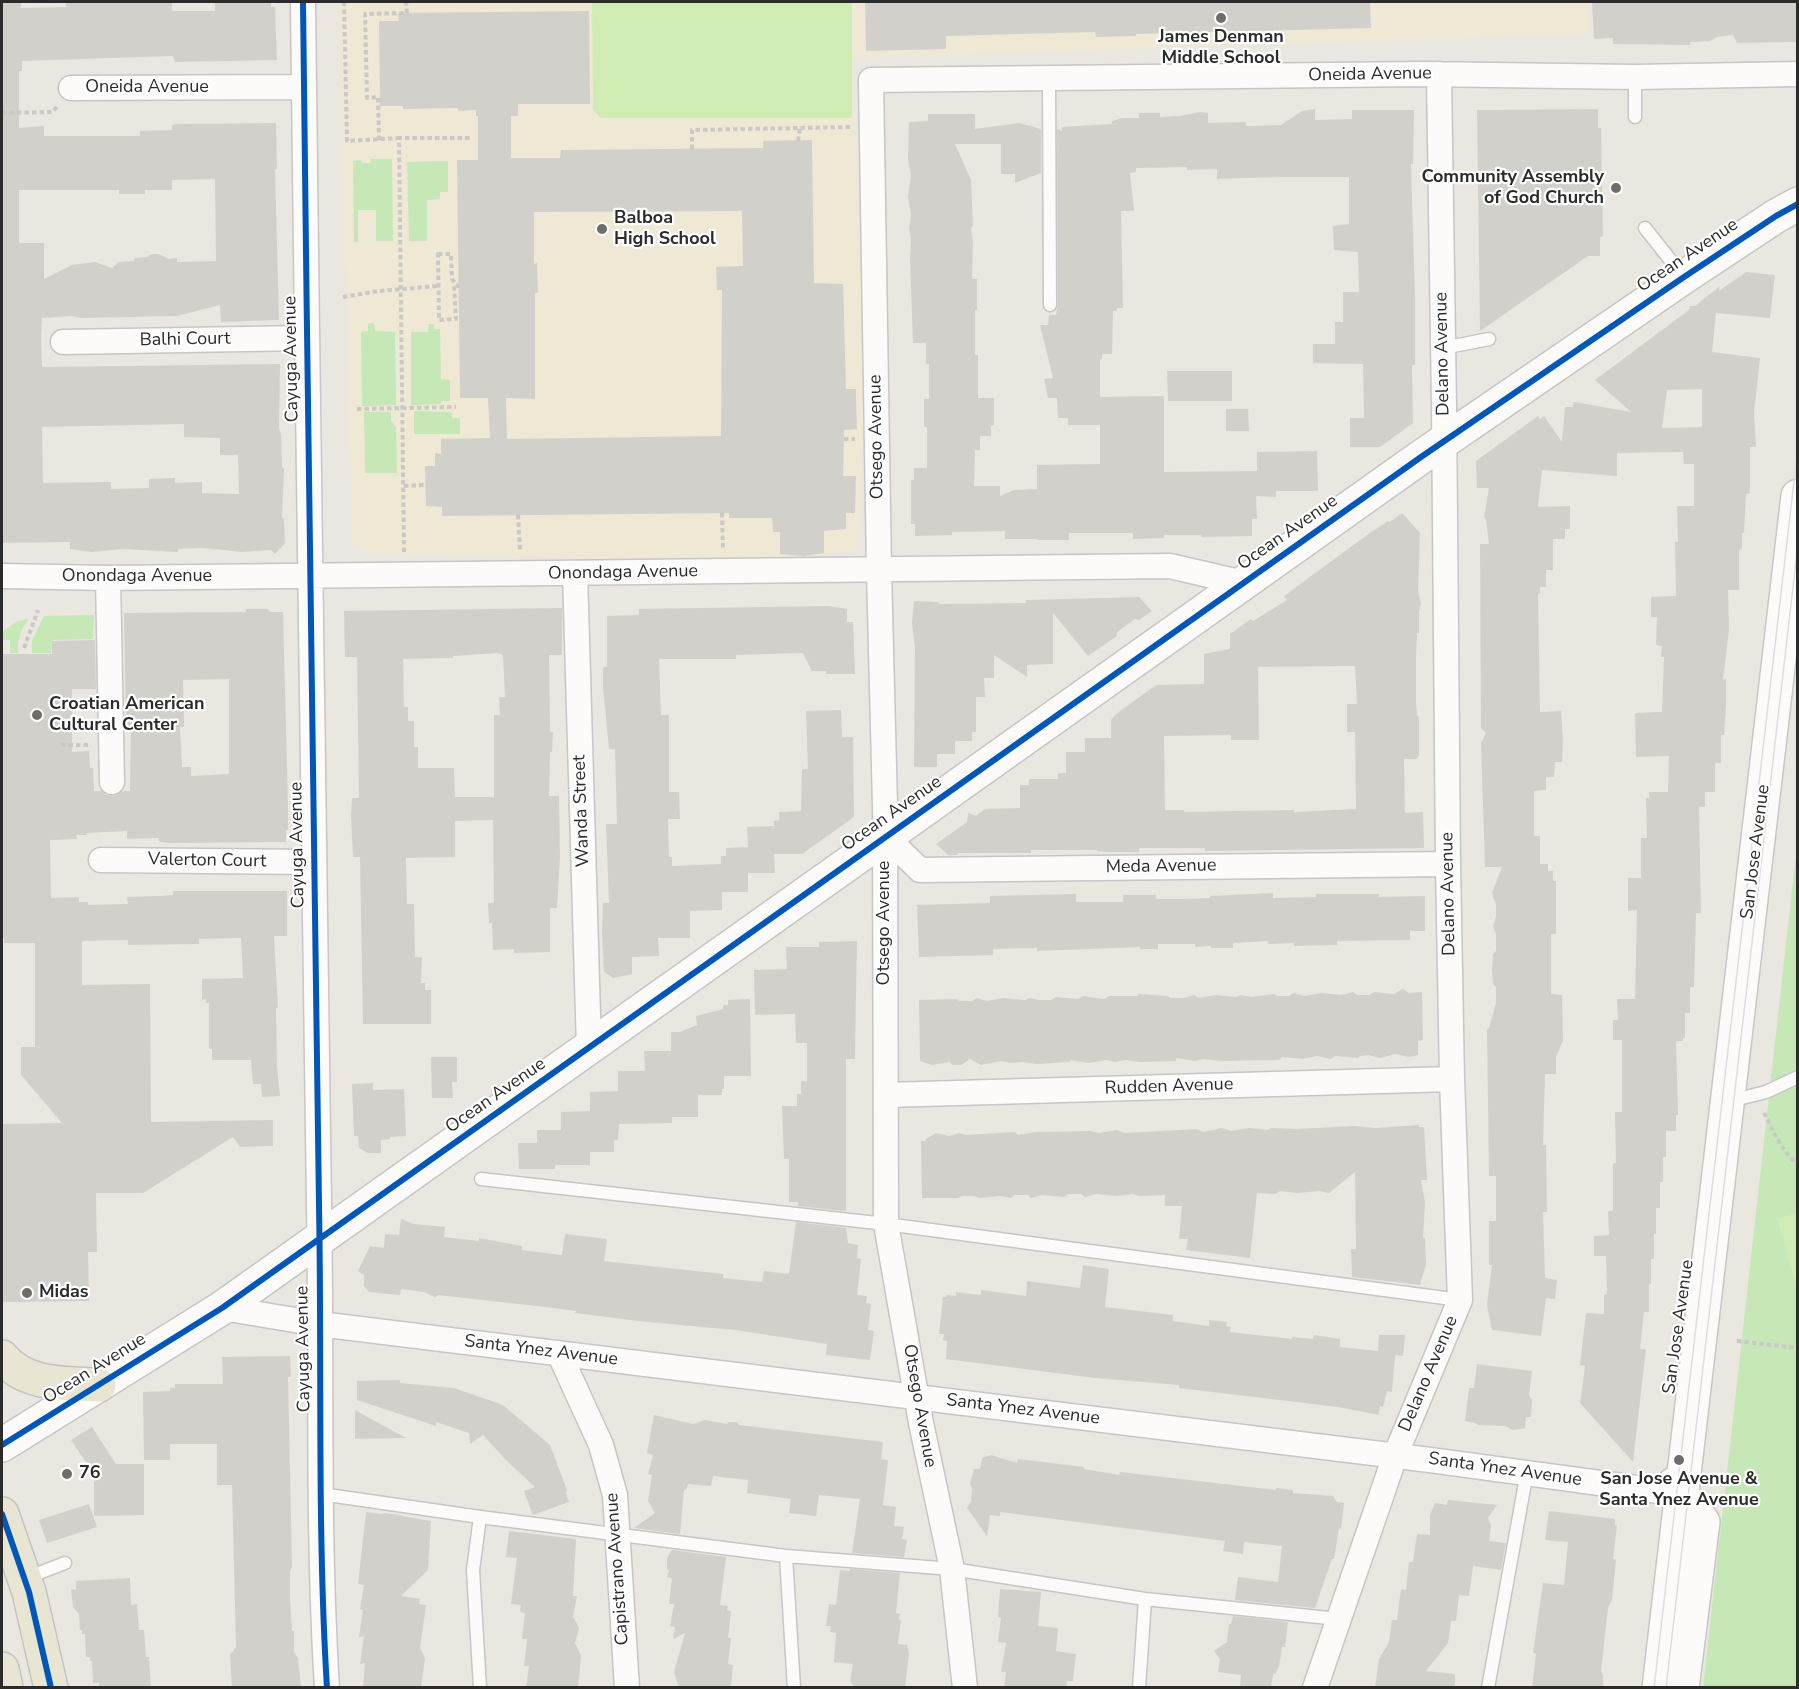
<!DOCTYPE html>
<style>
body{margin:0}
#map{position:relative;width:1799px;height:1689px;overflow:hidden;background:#eae7e0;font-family:"Nunito Sans",sans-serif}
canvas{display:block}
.frame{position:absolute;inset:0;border:3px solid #2b2b2b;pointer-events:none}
</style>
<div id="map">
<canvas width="1799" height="1689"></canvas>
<div class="frame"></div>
</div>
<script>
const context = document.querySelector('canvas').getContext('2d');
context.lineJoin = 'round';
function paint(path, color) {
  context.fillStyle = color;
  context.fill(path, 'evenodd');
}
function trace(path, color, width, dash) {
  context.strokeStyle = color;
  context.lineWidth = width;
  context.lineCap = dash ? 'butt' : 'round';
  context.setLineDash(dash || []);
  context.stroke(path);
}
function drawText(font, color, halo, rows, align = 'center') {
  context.font = font + ' "Nunito Sans",sans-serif';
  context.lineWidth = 4.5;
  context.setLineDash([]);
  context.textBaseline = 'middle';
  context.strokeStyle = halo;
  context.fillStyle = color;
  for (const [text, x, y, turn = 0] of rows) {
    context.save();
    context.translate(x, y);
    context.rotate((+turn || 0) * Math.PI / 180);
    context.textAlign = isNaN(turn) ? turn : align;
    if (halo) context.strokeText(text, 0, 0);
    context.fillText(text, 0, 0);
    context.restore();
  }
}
paint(new Path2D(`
 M340,2h1250l-2,32 -736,24 13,342 -8,152 -89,6 -172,1 -227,-6 -11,-4 -6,-10z`), '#eee8d4');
paint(new Path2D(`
 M371,159h21l1,82h-17v-31h-18v32h-4l-1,-81 8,-1 1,3h8z
 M448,161v31h-8v7l-13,1v41h-18l-2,-79z
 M368,323h6l1,8 20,1 1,73 -34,1 -1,-74 7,-1z
 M429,324h5v5h6l1,50 9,1v21h-9v3l-30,1v-73h17z
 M414,411l38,1v6h8v16h-46z
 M364,412h27v9l5,6 1,46h-32z
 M94,615l-1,24 -41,1 -1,13h-19v-12l12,-25z
 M29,618c-8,12 -12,21 -11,35h-8v-13h-8v-8l14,-10z
 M1797,846v841h-94z`), '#c5e8b6');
paint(new Path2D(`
 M852,2v116h-251l-8,-8 -1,-107z
 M1797,1213h1l-1,75 -20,-69z`), '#d0ecb3');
paint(new Path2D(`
 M2,2h19v6l45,-1v-5h106v9h43v-9h56v5h4l2,53 -102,2 -2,-6 -151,5v10h-3v57l25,-2v10h96v-5l32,-1v-5l3,-1 101,-1 1,46h-2l4,151 -58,2 -1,-17 -43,11 -95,2 -10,-2 -30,2 -1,22 1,27 238,-3 -1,64 2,6 1,33 2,2 -2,48 2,2 1,24 -10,11 -4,-4 -29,2 -39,-4 -25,1v3l-54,-3 -32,3 -22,-3v-7l-68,1zM215,179l1,82 -39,1v-4l-8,1 -11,-5h-6l-5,3 -12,1 -1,3 -15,1 -7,6 -17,-6 -23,3 -28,14v-36h-25v-53h100v4h26v-4h27v-10zM184,424v13l36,1v17h18l1,39 -37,-1v-11l-27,1v-5l-26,1v9l-38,1v-7l-68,1 -1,-56z
 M865,2h505l1,26 -235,6v2l-40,1 -1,-5 -149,4v13l-80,2z
 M1592,2h205v40l-60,1 -4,-8 -16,2 -7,4 -20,1v3l-77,-1v-6l-19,1z
 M589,11l1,93h-72v12h-7v42h49l1,-8 202,-2v-7l49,-1 2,143 29,1 3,105h10v10l1,30 -13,1 -1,46h13l-1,37h-9v16l-22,2v22l-20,3 -24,-2v-22h-7l-1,-14h-43v-5l-287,3v-9l-16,-1 -1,-40h10v-13l6,1v-15l49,-1 -2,-40h-28l-3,-238h21v-44h-2v-6l-18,1v-3l-55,1v-3h-23l-1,-85h20l-1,-8zM742,211l1,55 -27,1 1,23h5l-1,146 -214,3 -1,-41 29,1v-106h3l-1,-30 -3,1v-52z
 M1315,109v11l37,-1v-9h62l-1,54h-2l4,133v68h-3l1,58 -33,24h-30v-29h14l-1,-54 -50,-1v-19h22v-22h8v-30h16l-1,-40 -24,-2 -1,-24 16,-2v-47h-68l-64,2v-10l-30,1v-3l-51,1v4l-6,1 4,38h-13l2,97h-6v3h-4l-1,43h-10v5h-2v38l64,-1v76l93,-1v-19l60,-1 1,40h-42v6l-20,-1 1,23h-5v17l-51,1v-2h-37v3l-31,1v-6h-64v7h-31v-1h-33v-8l-53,1v3l-37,1v-12h-4v-44h3v-12h13v-41h-3v-28h5v-35h-3v-21h-13l-3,-83 1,-21 -2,-10 2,-14 -3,-18 3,-22 -3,-15 1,-38 19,-1v-7h47v15l44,-6 22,6v44l-26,10v-9h-14v-30h-46l16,36 2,45 -2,5 2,10 -1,39h5v31h-2v45h3v43h16v27l-3,1v10h-11v14h-5l-1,36h26v10l14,-6 23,-1v-24l63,-1v-39h-32v-7h-10l-1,-20h-9l-4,-19 9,-1 -13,-53h8l1,-10h7l2,-10 -1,-176 5,2v-4l50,-3v-3l10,-3h17v-5h21v4l20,-1 20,-4 8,1v10l38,-1v4l35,-1 21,-14z
 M1598,109v19h3l2,108 -3,1v19h-12l-108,75 -3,-221z
 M1746,272l29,3 -5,43 -54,-5 -4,39 48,6 -6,54 2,35h-6v46l-4,1 -2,39h-2v15l-3,3v39h-11l1,39 -6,51 3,-1v27l-2,29h-3v28h-6v29h-10v15h-6l2,106h-5l-2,74h-4v26h-5v25h-2v3h-7l2,74h-2v16h-10v26h-3v25h-3v26h-4v26h-2v25h-3v25h-2v28h-5l-4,37h6l-13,113 -53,-59 5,-37 -5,-1 6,-52 18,1v-19l3,-1 -1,-38h-12v-20l15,-1 -1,-24h5v-48h3l-1,-51h7v-72h-9v-20h5l-1,-21h18l2,-89 -9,1v-33h13v-40h6l-1,-40h3v-6h19l1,-36 -33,1 -1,-44 27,-1 2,-55h-3l1,-11 -6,-1 1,-28h-6v-20l25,-1 -1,-54h3l-1,-36h17v-42h-10l-1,-12 -66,1v23l-75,-6 -4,37 32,-1v23h-5v10h-12v31h-7v17h-6v7h-2l2,118 21,-1 2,29 -1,22h-7l-1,15h-8v13l-12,1v45h6v28h8v7h5v10h3v53h-5v60l11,1 1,45 -7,17v17h-11l-2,71h3l1,67h-4l2,66 12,2 -2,19 -9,-1 -5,38 -49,-6 -5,-25 5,-40h-3v-44h7v-45h-7l-2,-147 2,-1 7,-25v-16l-3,-3 -1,-14 1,-16 3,-3v-17l-3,-8 3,-9v-12l-4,-12 10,-26h-17l-4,-124 5,-10 -5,-5 -1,-184h9l-3,-24 -2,-3 5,-29h-12l-1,-27 62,-45 2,3 4,-3 18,26 3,-35h8l1,-5 57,10 -36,-32 94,-70 1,-4h5l25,-20 -1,5zM1702,389v38l-40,1 5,-38z
 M1167,371h65v30h-64z
 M1226,409h22l1,22h-23z
 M1402,513l18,20 -2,58 3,12 -2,8v22h-2l-1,27v42l1,13 2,2v38l-2,4h-13l1,54 18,-1 1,36 -219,3v-3h-66v4h-30l-12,-1v-1h-66v3h-73l-1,2h-9l-12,-11 31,-22 1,-9 8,3 9,-7 35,-1v-23h9v-6h29v-6h8v-21h19v-14h26v-18l5,-6 40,-29 48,-1v-30l26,-5v-15l21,-15 2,2 34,-21 -3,-4 83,-61 21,-14 2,1zM1355,666l2,38h-10v28h8l1,77 -62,3v-2l-110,2v-2h-19l-1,-74 67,-1v5h28l-1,-73z
 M1139,597l13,14 -13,9 -4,-1 -18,13v4l-29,20 -35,-43v51l-26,1v12l-33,-22v23h-10l1,19h-9v35h-4v9h-17v13h-18v13h-23l1,-119 -3,-25 2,-22 24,1 1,2 87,-1v-3z
 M828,606l19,3v13h6l2,52h-29v-3h-14l-9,-18 -67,2v4h-77l2,56h8v77h10l1,27h-12l1,38h3v9l49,-2v-8h5v-8l22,-1 -1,-20 27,-1v-5l5,-1v-8l22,-1 1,-42h6l-2,-58 35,-1 1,27h11l1,80 -52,37h-28l1,19h-27v19h-26v18l-32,1v27h-32l1,18 -27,1v17l-19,4 -9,-6 -2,-38 1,-31h6l-3,-79h11l-2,-75h-6l-6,-62v-20h4v-51l32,-1v-6z
 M562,608v47h-13l1,77h3l-1,20h-2l-1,44h10l1,61 -3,51h-7v44l-36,1v-4l-21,1 -1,-27h-3l-1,-20h6l-1,-83 -38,1v36l-49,1 1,46h7l1,53h7l-1,26h4v7h6v34h-68l-3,-167h-7l-2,-40 1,-19h7l-2,-141h-12l-1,-46zM497,653l6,2 2,42h-6l1,18h-6v82h-39l-1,-29h-36v-21h-4v-26h-6v-14h-4l-1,-48 50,-1v-2z
 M246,609h22l2,3h13l5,193v25h-2v12l-114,1 -12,-1 -2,-4 -31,1v-8l-41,2 1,2h-11l1,4 -27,1 1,58 28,-1v5h9v3l40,-1 -1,-7 32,-1 14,-1v-4h114v45h-13l4,72h-2l1,59 3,29 -18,1 -1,-13h-8l-2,-24h-39v-11h-3v-46h-3v-4l-4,1v-21l41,-1 -2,-40 -42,1v5l-71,1v-5l-46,1v44l68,-1 1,138 122,-2v26l-33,1 -7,-10 -90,56h-47l1,59h-9l1,49 -87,1v-178l60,-1 -41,-48v-28h14v-104h-31v-5h-2v-284h50v-13l43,-1 1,49h-24v63l17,-1 1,17h3l1,23h8l4,4 7,1 10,-5h7l1,-64h-5l-2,-114 122,-1zM229,679v95l-38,2v-9h-9l-2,-40h4l-1,-47z
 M1273,893v5l43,-1v-3h63v3l46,-1v35h-15v9l-73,1v4l-43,1v-3l-26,1v-3l-35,2v5h-22v-2l-16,1v-3h-37v5h-18v-2l-103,4v-3l-44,1v6l-74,2 -2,-52 73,-2v-7l86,-2v8h47v-7h33v4h28l26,-1v-2z
 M857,941l-2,111v7h-9v152l-48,-5v-4h-9v-43h-5l-2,-53h15v-12h4v-13h6v-38h-11l-1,-29 -40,1 -1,-45 33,-1 -1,-22h33v-5z
 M1403,989l6,4 13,-1 1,48 -5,1v14l-8,2 -15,-3 -15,4 -11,-3 -9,1 -3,2 -22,-2 -4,3 -14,-3 -14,3 -21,-2 -3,3 -58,1 -18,-2 -8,2 -19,-3v3l-36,1 -14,-2 -11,2 -9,-2 -17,3 -19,-3v2l-34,2 -13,-2 -13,1 -9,-2 -20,4 -11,-6 -9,6h-8l-4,-3 -17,3 -12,-4 -1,-61 37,-1 4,2h12l5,-3 10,3 16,-3 22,2 5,-2 9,2h12l5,-3 22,2 5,-3 21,3 5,-3h29v-2l30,2 3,2h13l10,-3 4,3 17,-3 21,2 5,-2 10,2 23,-3 3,2h12l5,-3 10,3 17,-3 21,2 11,-3 4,3h12l5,-3 20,2z
 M750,999l1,77h-27v13h-2v6h-24v22h-26v6l-53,1 -1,16h-4v12h-24v13h-35v4h-36l-1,-26h19v-13h24v-18l29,-1v-19l28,-1v-20h27l-1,-20h27v-19h9l17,-7 -1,-9 27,-7v-4h5v-5z
 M431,1057h26v25h-5l1,16h-21z
 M373,1083v7l31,-1 2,47 -16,1v2l-9,1v13h-13l-9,-5 -1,-12h-4l-2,-52z
 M1419,1125v2h5l3,53h-6l4,23 -2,35h2l1,26 -6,21 -68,-8 -1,-28h5l-1,-77 -26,21 -10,-2 -22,2 -17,-2 -4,3 -19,-1 -7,65 -64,-8 2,-11h-9l3,-33h-17v-11l-27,1 -4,-2 -17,2 -22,-2 -10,3 -4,-3h-13l-4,3 -22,-2 -11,3 -3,-3h-13l-4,3 -11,-2 -21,2 -5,-2h-12l-4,2h-36l-1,-57h5v-2l10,-6 13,3 10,-3 7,2 49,-3 3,3 17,-3 55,-1 9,2 18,-3 7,3 73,-4 6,3 19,-4 9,3 18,-3 19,2 3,-2 25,1 59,-3 21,2z
 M401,1219l13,5 31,3 -1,10 35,4v-3l43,8v4l40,5 3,-21 42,5 -3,22 119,13v4l39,4 2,-11 25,3 7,-52 50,6 2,15 10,2 -1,13 4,1 -4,36 10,1 -1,7 5,1 -3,26 6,1 -4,29 -44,-5 1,-11 -92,-14 -97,-9 -63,-8 1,-2 -30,-4 -108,-12 -3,2 -11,-5 -23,-3 -1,6 -31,-3 -5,-6v-11l-6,-4 12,-25 14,2 1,-14 14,1z
 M1083,1265l26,4 -4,38 68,8v6l36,5v-6l18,2 -1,4 5,1 -1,5 62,7v-2l21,2 1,-4 26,4v8l38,4 1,-16h26l-2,21 -8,-1 -3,37 -5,-1 -4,16 -3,-1 -1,9 -41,-8 -159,-19v-3l-84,-7 -149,-19 1,-18 -4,-1 1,-6h-5l4,-37h3v-2l10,1v-4l25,3v-5l45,6 1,-15 53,7z
 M290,1356l1,21h-3l4,189 -2,6v27l2,32h2v21l4,6 3,30h-69l-2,-33 6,-8 -4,-162h-15v-41h-47v16h-26l-1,-68 27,-1v-3h5v-4h48l-1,-27z
 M1477,1364l55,7 -3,25 3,3 -1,18h-5l-1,11 -12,2 -8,-4 -27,-1 -3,-2 -10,-2 4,-33h5z
 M400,1380v3l54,5 49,17 47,40 17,45 -1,3 3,9 -36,13 -9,-24 11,-4 -27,-25 -25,-27 -13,9 -1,-11 -33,-11v4l-79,-26v-19z
 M355,1410l51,28 -51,1z
 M654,1415l39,9 12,-4 22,4 2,-2h8l2,3 144,17 -2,17 7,1 -5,45 13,2 -2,19 10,1 -2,12 5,1 -3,17 -52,-4 8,-54 -41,-4 -3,21 -27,-3 2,-14 -44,-6 1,-13 -35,-4 -2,10 -23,-2 -2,6h-2l-4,44 -46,-6 21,-15 -7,-12 4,-26 -4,-1 5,-19 -6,-2z
 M92,1427l24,37h28v51l-50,1v-42l-23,-34z
 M991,1455l26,8 1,-4 66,8v2l35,6 1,-3 156,18v-2l17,2v3l40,3 4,6 7,1 -3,26 -2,-1 -5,31h-2l-17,49 -80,-8 3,-23 40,5 4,-36 -38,-4 -1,12 -20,-3 2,-10 -225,-29v4l-10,-1 -3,21 -20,-28 4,-7 1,-13 -2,-4 4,-15h6l2,-11z
 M1448,1500l49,5 -9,13 3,7 -2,16 17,2 -5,27 -28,-4 -4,30 -10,-1 -3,26h-5l-3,22 -22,28 29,3v14h-80l4,-29 10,-17 3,-22h5l4,-31 5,1 3,-28h4l4,-28 13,1v-20l5,-12 12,2z
 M89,1504l8,23 -50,16 -8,-23z
 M1549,1511l66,8v6h2l-4,34 3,1 -4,40 -4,8 -7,63 2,4v13h-71l4,-34 -3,-1 10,-70 21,2 4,-43 -23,-2z
 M366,1512l16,2 3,-1 15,2 2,1 29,5 -3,49 -27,26 19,3 -1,5 7,1 -6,43 5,10 -4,30h-58l2,-25 -5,1 4,-28 -5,1 4,-27 -3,-1 4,-24 -6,-1z
 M509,1531l67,8 -3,57h4l-4,20 6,12 -4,15 6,13 -3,32h-52l3,-22h-5l3,-27h-5l3,-26 -5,-1 1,-7 -10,-1 6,-46 -11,-1z
 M672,1550l54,7 -6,48 8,1 -1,4 4,1 -3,27h3l-3,26 5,1 -2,23h-52l-5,-16 11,-39 -12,6 2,-12 -5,-1 4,-22h-5l3,-26 -5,-1 2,-7h-2v-12z
 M850,1569l50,4 -4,40 4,1 -1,6h2l-3,24 9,1 2,9 -4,34h-50l-5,-7 3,-17 -19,-2 2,-29 -6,-1 1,-6h-5l3,-22 7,1 4,-35 10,1z
 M130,1578l1,27 6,-1 2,26h5l2,27h3l2,31h-52v-5h-6l-1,-22h-2v-4h-4l-1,-23h-3v-4h-2l-1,-16 -6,-7 -2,-18 5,1v-9z
 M1000,1589l41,3 -3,34 20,2 -2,23 20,3 -3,27h-6l-1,7h-62l2,-16h-5l5,-29 -8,-1 3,-24 -3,-1z
 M1233,1616l55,6 -3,25h-3l-3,19 -4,8h-2l-2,14h-31l1,-13 -23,-3 2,-13 -6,-8 13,-9 2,-18h2z`), '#d2d0cb');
const lane = new Path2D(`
 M1635,77v40
 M1049,78l1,227
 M1645,228l38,48
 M1443,348l46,-9
 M1730,1101l36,-9 32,-15
 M481,1179l405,45 574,76
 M321,1494l159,23 306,39 166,13 193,30 193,20
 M480,1517l-7,53 7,118
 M786,1556l8,132
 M26,1578l39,-15
 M1139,1688l6,-89
 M1488,1688l39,-216`);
const street = new Path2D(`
 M303,2c5,401 9,802 16,1203 3,161 -2,322 8,483
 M71,88l233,-1
 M63,342l244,-4
 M575,573l14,476
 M2,576l106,2 1062,-12 73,17
 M108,578l4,204
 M886,837l34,33 528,-6
 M101,860l211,2
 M886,1095l566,-16
 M222,1308l97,16 1111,136 251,34
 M559,1353l42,92 14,50 12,193
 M965,1688l-13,-119 -31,-146 -35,-199 -1,-418 -6,-236 -8,-490 551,-6 213,3 163,-3
 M1315,1688l80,-232 65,-156 -8,-221 -4,-215 -4,-458 -5,-332`);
const secondary = new Path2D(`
 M2,1445l220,-137 1199,-851 263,-180 92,-61 22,-12
 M1674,1484l29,38 -21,166
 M1659,1688l139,-1192`);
const primary = new Path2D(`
 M2,1357c24,29 62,26 97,28
 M2,1514l27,78 22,96
 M2,1669l4,19`);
trace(lane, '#c7c6c6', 15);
trace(street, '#c7c6c6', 27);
trace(secondary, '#c7c6c6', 36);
trace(primary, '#c5c4c1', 36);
trace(new Path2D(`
 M344,2l3,139 52,-3
 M2,113l50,-1 6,-6
 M379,140l-1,-43 -11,1 -2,-84 42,-1 -1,-11
 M798,141l2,-13
 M692,149v-19l158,-3
 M438,254h13l1,25 6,7 -4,-1 2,34 -17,1z
 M343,297l36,-6 59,-5
 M357,409l99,-2
 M844,439h11
 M404,486l20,-1
 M722,513l1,37
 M518,515l2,35
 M404,552l-5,-414h72
 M24,648l14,-38
 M61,745h28
 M1764,1113c9,18 18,38 34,52
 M1737,1341l61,7`), '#cac9c8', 4, [4.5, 3]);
trace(lane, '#fcfbfa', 12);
trace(street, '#fcfbfa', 24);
trace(secondary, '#fcfbfa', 33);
trace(primary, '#e8e5d2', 33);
trace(new Path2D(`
 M1654,1688l144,-1241
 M1666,1688l132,-1144`), '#dddddf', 1.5);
trace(new Path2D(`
 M303,2c5,401 9,802 16,1203 3,161 -2,322 8,483
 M2,1445l220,-137 1199,-851 263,-180 92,-61 22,-12
 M2,1514l27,78 22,96`), '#0057b8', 6);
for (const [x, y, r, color] of [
 [1221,18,6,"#6e6d6a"],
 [1616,188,6,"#6e6d6a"],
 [602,229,6,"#6e6d6a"],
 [37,715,6,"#6e6d6a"],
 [27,1293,6,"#6e6d6a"],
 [1679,1460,6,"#6e6d6a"],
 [67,1474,6,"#6e6d6a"]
]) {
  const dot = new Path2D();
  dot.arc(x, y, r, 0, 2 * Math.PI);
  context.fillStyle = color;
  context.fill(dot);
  trace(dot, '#fff', 2);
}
drawText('bold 18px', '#2b2b2b', '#fff', [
 ["James Denman",1221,38,"center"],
 ["Middle School",1221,59,"center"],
 ["Community Assembly",1604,178,"right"],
 ["of God Church",1604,199,"right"],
 ["Balboa",614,219],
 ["High School",614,240],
 ["Croatian American",49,705],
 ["Cultural Center",49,726],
 ["Midas",39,1293],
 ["76",79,1474],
 ["San Jose Avenue &",1679,1480,"center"],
 ["Santa Ynez Avenue",1679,1501,"center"]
], 'left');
drawText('18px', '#2b2b2b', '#fff', [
 ["Oneida Avenue",1370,75,-1],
 ["Oneida Avenue",147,88],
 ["Ocean Avenue",1688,256,-34],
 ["Balhi Court",185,340,-1],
 ["Delano Avenue",1443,354,-91],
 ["Cayuga Avenue",292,359,-91],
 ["Otsego Avenue",877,437,-91],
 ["Ocean Avenue",1288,533,-35],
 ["Onondaga Avenue",623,573,-1],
 ["Onondaga Avenue",137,577],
 ["Wanda Street",582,811,-92],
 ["Ocean Avenue",892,814,-35],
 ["Cayuga Avenue",298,845,-91],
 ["San Jose Avenue",1756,852,-83],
 ["Valerton Court",207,861,1],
 ["Meda Avenue",1161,867,-1],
 ["Delano Avenue",1449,894,-91],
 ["Otsego Avenue",885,923,-90],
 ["Rudden Avenue",1169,1087,-2],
 ["Ocean Avenue",496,1096,-35],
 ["San Jose Avenue",1679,1327,-82],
 ["Cayuga Avenue",304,1349,-91],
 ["Santa Ynez Avenue",541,1351,7],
 ["Ocean Avenue",95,1369,-32],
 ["Delano Avenue",1429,1374,-67],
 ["Otsego Avenue",919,1406,80],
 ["Santa Ynez Avenue",1023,1410,7],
 ["Santa Ynez Avenue",1505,1470,8],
 ["Capistrano Avenue",618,1569,-94]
]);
</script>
